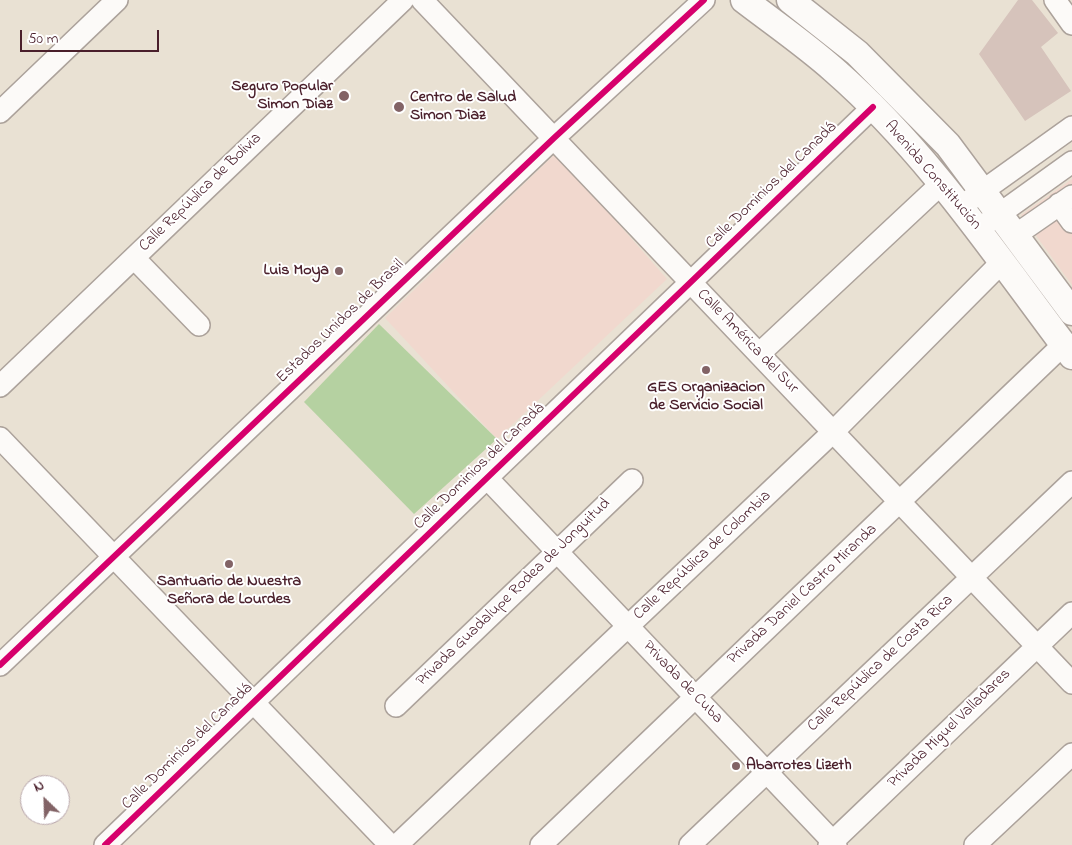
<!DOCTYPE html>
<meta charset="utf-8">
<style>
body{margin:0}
#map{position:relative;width:1072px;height:845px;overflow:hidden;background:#e9e1d3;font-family:"Indie Flower",sans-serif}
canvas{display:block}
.north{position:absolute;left:20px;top:775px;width:50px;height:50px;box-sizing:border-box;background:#fff;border:1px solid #b7a5aa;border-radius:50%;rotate:336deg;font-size:14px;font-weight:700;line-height:20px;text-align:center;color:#4a1f2b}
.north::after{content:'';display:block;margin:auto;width:18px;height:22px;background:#826366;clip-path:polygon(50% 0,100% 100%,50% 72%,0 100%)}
.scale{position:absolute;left:20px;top:30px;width:139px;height:22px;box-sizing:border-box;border:2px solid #4a1f2b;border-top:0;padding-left:6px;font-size:15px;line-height:18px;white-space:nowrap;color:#4a1f2b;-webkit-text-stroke:4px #fff;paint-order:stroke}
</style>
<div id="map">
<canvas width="1072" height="845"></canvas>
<div class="north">N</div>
<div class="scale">50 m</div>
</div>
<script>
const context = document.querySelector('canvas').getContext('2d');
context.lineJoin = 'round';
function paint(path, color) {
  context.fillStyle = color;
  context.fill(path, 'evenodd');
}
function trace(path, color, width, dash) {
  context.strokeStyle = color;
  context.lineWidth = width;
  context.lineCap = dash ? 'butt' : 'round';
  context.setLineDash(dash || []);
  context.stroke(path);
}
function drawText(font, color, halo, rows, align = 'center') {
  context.font = font + ' "Indie Flower",sans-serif';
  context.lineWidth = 4;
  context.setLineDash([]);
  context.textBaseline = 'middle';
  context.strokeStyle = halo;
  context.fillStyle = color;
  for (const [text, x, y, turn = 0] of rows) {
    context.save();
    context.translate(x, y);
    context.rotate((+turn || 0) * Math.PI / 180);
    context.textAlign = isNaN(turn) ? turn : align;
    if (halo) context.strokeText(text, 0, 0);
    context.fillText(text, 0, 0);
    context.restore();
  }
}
paint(new Path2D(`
 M556,153l111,126 -170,160 -112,-121z
 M1072,179v106l-51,-70z`), '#f1d8ce');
paint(new Path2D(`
 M379,324l118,115 -83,75 -110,-112z`), '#b5d1a1');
paint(new Path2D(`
 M1018,0h14l26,33 -17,14 30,44 -46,30 -46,-67z`), '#d6c3bb');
const minor = new Path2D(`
 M422,0l650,683
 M1055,0l17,24
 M0,112l117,-112
 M970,200l102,-73
 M1059,204l13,18
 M987,223l85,-61
 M1017,234l55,-38
 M134,258l65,67
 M759,354l183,-171
 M0,386l403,-386
 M0,438l390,407
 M487,478l349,367
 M0,665l554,-527 150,-138
 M396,706l236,-226
 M105,845l768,-738
 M397,845l436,-413 170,-171
 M541,845l523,-501
 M690,845l382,-363
 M829,845l243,-232
 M975,845l97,-91`);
const major = new Path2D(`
 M744,0c30,23 62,45 90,70 94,82 163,187 238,286
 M790,0l67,53 91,92 124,167`);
trace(minor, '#aca29b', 24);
trace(major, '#aca29b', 29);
trace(minor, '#fcfaf8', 21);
trace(major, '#fcfaf8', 26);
trace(new Path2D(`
 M0,665l554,-527 150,-138
 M105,845l768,-738`), '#d6006c', 6);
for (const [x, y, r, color] of [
 [344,96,6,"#826366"],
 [399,107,6,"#826366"],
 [339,271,5,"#826366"],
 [706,370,5,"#826366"],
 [229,564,5,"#826366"],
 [736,766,5,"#826366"]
]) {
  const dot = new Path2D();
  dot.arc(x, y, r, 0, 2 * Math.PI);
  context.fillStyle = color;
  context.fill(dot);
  trace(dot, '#fff', 2);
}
drawText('bold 16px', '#4a1f2b', '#fff', [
 ["Seguro Popular",333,87],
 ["Simon Diaz",333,105],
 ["Centro de Salud",410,98,"left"],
 ["Simon Diaz",410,116,"left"],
 ["Luis Moya",329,271],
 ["GES Organizacion",706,388,"center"],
 ["de Servicio Social",706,406,"center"],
 ["Santuario de Nuestra",229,582,"center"],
 ["Señora de Lourdes",229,600,"center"],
 ["Abarrotes Lizeth",746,766,"left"]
], 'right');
drawText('16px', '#4a1f2b', '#fff', [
 ["Avenida Constitución",932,176,49],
 ["Calle Dominios del Canadá",772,186,-44],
 ["Calle República de Bolivia",201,193,-44],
 ["Estados Unidos de Brasil",341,322,-44],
 ["Calle América del Sur",747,342,46],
 ["Calle Dominios del Canadá",480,467,-44],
 ["Calle República de Colombia",703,556,-43],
 ["Privada Guadalupe Rodea de Jonguitud",514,593,-44],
 ["Privada Daniel Castro Miranda",803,595,-43],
 ["Calle República de Costa Rica",881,664,-43],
 ["Privada de Cuba",682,683,46],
 ["Privada Miguel Valladares",950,729,-44],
 ["Calle Dominios del Canadá",188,747,-44]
]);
</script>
